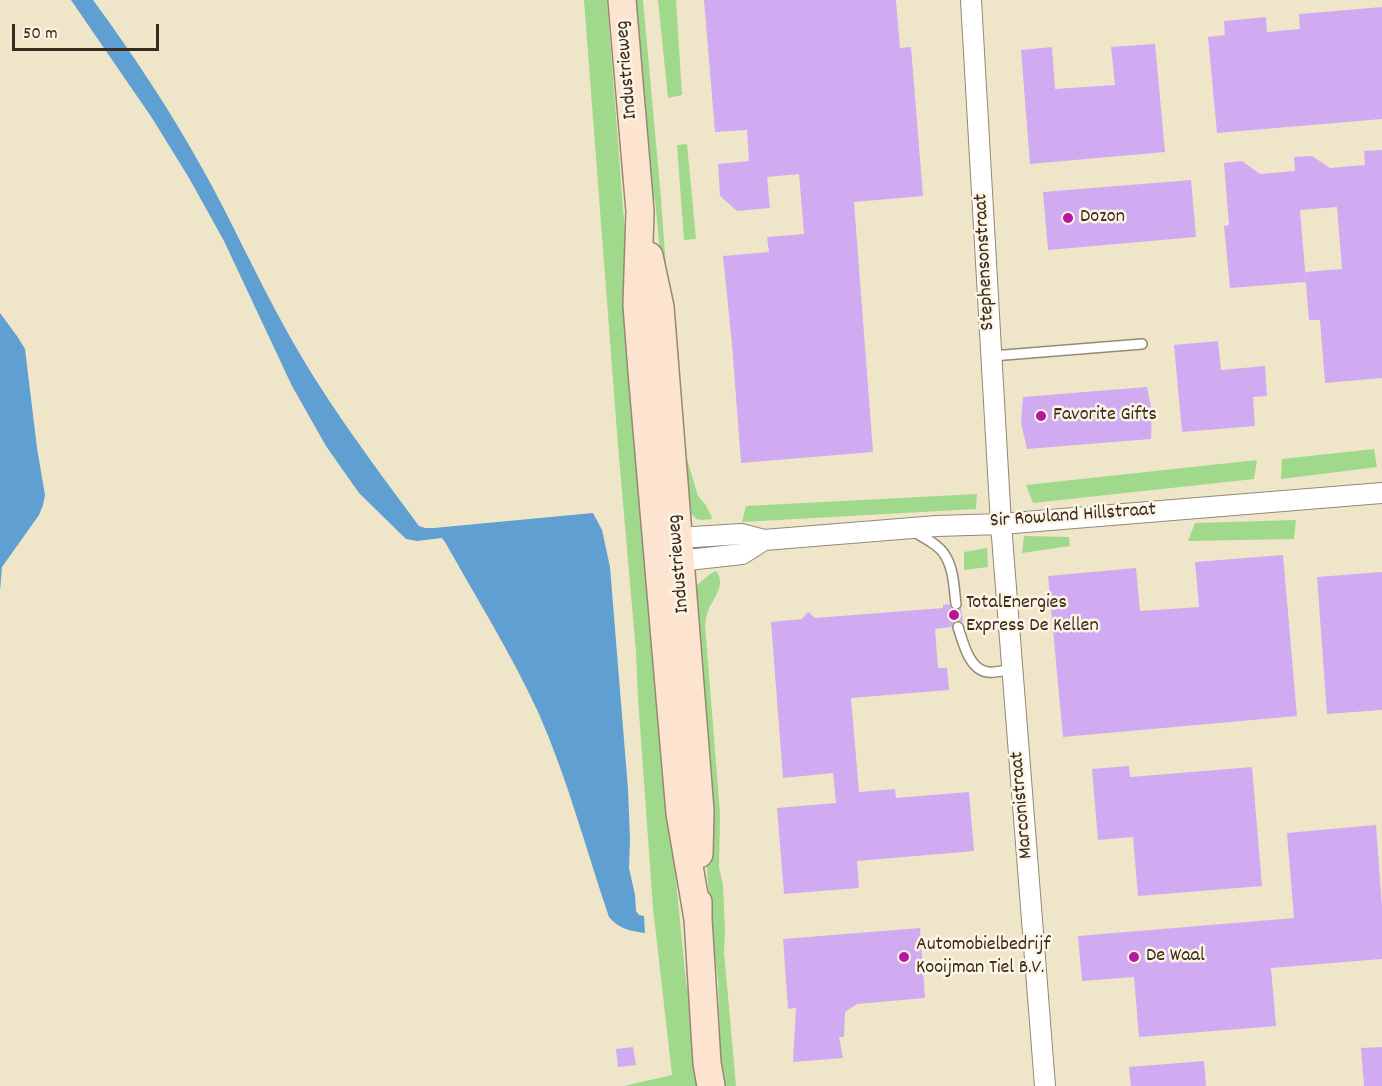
<!DOCTYPE html>
<style>
body{margin:0}
#map{position:relative;width:1382px;height:1086px;overflow:hidden;background:#efe6c9;font-family:Dekko,sans-serif}
canvas{display:block}
.scale{position:absolute;left:12px;top:24px;width:147px;height:27px;box-sizing:border-box;border:3px solid #3b2a1e;border-top:0;padding-left:8px;font-size:18px;line-height:21px;white-space:nowrap;color:#3b2a1e;-webkit-text-stroke:4px #fcf5e5;paint-order:stroke}
</style>
<div id="map">
<canvas width="1382" height="1086"></canvas>
<div class="scale">50 m</div>
</div>
<script>
const context = document.querySelector('canvas').getContext('2d');
context.lineJoin = 'round';
function paint(path, color) {
  context.fillStyle = color;
  context.fill(path, 'evenodd');
}
function trace(path, color, width, dash) {
  context.strokeStyle = color;
  context.lineWidth = width;
  context.lineCap = dash ? 'butt' : 'round';
  context.setLineDash(dash || []);
  context.stroke(path);
}
function drawText(font, color, halo, rows, align = 'center') {
  context.font = font + ' Dekko,sans-serif';
  context.lineWidth = 5;
  context.setLineDash([]);
  context.textBaseline = 'middle';
  context.strokeStyle = halo;
  context.fillStyle = color;
  for (const [text, x, y, turn = 0] of rows) {
    context.save();
    context.translate(x, y);
    context.rotate((+turn || 0) * Math.PI / 180);
    context.textAlign = isNaN(turn) ? turn : align;
    if (halo) context.strokeText(text, 0, 0);
    context.fillText(text, 0, 0);
    context.restore();
  }
}
paint(new Path2D(`
 M584,0h23l18,233 5,52 36,492 20,205 3,16v20l9,68h-74l48,-11 -19,-167 -15,-210 -2,-46 -18,-206z
 M631,0h12l18,198 4,55 19,196 14,47 7,8 6,11 1,4 -9,1 -7,-1 -11,-13 -10,-88 -20,-219h-3z
 M658,0h18l6,95 -14,3z
 M687,144l9,95 -12,1 -7,-95z
 M1374,449l3,18 -96,12 1,-20z
 M1257,460l-3,19 -221,24 -7,-18z
 M977,494l-1,15 -234,13 4,-16z
 M1296,520l-2,19 -106,2 7,-18z
 M1024,536l45,1 1,9 -48,7z
 M987,548l1,19 -24,3v-18z
 M716,571c11,14 -3,27 -8,40 -2,4 -2,10 -3,14l15,188 -1,54 4,18 2,46 -1,21 12,134h-11l-4,-14 -3,-91 -6,-48 -16,-199v-148l14,-12z`), '#a0d98c');
paint(new Path2D(`
 M71,0h22c39,53 77,110 109,168 29,51 53,106 82,158 38,70 87,135 135,200l6,2h9l159,-15 9,17 8,37 18,222 2,50 -1,29 6,27 1,16 3,4 5,1 1,17c-15,-2 -26,-4 -36,-16 -23,-67 -41,-137 -70,-203 -27,-59 -62,-115 -94,-172l-3,-4 -25,3 -11,-2 -47,-46 -33,-47 -34,-60 -68,-145 -35,-63 -37,-60z
 M0,313l17,23 8,13 12,99 8,47 -2,10 -4,10 -37,52 -2,24z`), '#5f9fd2');
paint(new Path2D(`
 M704,0h192l4,48 11,-1 12,149 -69,6 19,250 -132,11 -9,-119 -9,-88 46,-4 -2,-15 37,-3 -5,-60 -32,3 3,31 -33,3 -17,-15 -2,-32 31,-3 -2,-31 -32,2z
 M1382,7v112l-165,14 -9,-96 17,-2 -1,-14 42,-4 1,15 33,-3 -1,-15z
 M1155,44l10,108 -135,12 -9,-114 31,-3 3,42 60,-4 -4,-38z
 M1382,150v228l-57,5 -5,-63h-11l-4,-48 37,-3 -5,-62 -37,3 6,72 -76,6 -6,-62 5,-1 -5,-62 18,-2 18,13 35,-3 -1,-14 18,-1 18,12 35,-3 -1,-14z
 M1191,180l5,57 -148,13 -5,-58z
 M1218,341l3,29 44,-4 2,30 -14,1 2,29 -73,6 -8,-87z
 M1147,387l5,25 -1,27 -124,10 -6,-26 2,-26z
 M1283,555l14,161 -234,21 -15,-161 88,-8 4,43 59,-4 -4,-45z
 M1382,572v138l-55,4 -10,-137z
 M949,604l2,4 3,2 3,1 4,-3 2,14 -6,-2 -4,3 -2,4 -16,2 3,39h9l2,22 -98,8 8,94 36,-3 1,9 73,-6 5,59 -117,10 2,27 -75,6 -7,-86 59,-5 -3,-30 -50,5 -12,-156 31,-3 6,-7 7,6 128,-10v-3z
 M1129,766l1,11 122,-10 10,119 -124,10 -5,-59 -35,3 -6,-71z
 M1376,825l6,82v52l-111,9 5,58 -137,11 -5,-60 -52,4 -4,-45 216,-18 -7,-85z
 M920,928l5,70 -68,6 -12,8 -1,25h-5l4,21 -50,4 3,-54 -8,1 -5,-70z
 M633,1047l3,18 -18,2 -2,-18z
 M1382,1047v39h-18l-3,-38z
 M1204,1061l2,25h-75l-2,-19z`), '#d1abf2');
const lane = new Path2D(`
 M992,356l150,-12
 M913,531c11,7 27,14 33,26 8,14 8,32 10,47
 M958,627c5,15 11,43 30,45 8,1 17,-2 24,-3`);
const street = new Path2D(`
 M971,0l30,524 44,562
 M764,540l-22,14 -63,7 -22,-12 21,-11 63,-4 23,6 173,-14 64,-2 381,-31`);
const secondary = new Path2D(`
 M622,0l18,211 -3,94 5,66 38,442 18,106
 M649,256l11,51 40,504 -1,43
 M698,902v17l9,144 4,23`);
trace(lane, '#958874', 12);
trace(street, '#958874', 22);
trace(secondary, '#958874', 30);
trace(lane, '#fff', 9);
trace(street, '#fff', 20);
trace(secondary, '#fde4d0', 27);
for (const [x, y, r, color] of [
 [1068,218,6,"#b5179e"],
 [1041,416,6,"#b5179e"],
 [954,615,6,"#b5179e"],
 [904,957,6,"#b5179e"],
 [1134,957,6,"#b5179e"]
]) {
  const dot = new Path2D();
  dot.arc(x, y, r, 0, 2 * Math.PI);
  context.fillStyle = color;
  context.fill(dot);
  trace(dot, '#fcf5e5', 2);
}
drawText('20px', '#3b2a1e', '#fcf5e5', [
 ["Industrieweg",628,70,-95],
 ["Stephensonstraat",986,262,-93],
 ["Sir Rowland Hillstraat",1073,517,-4],
 ["Industrieweg",680,564,-95],
 ["Marconistraat",1023,805,-95]
]);
drawText('20px', '#3b2a1e', '#fcf5e5', [
 ["Dozon",1080,218],
 ["Favorite Gifts",1053,416],
 ["TotalEnergies",966,604],
 ["Express De Kellen",966,627],
 ["Automobielbedrijf",916,946],
 ["Kooijman Tiel B.V.",916,969],
 ["De Waal",1146,957]
], 'left');
</script>
